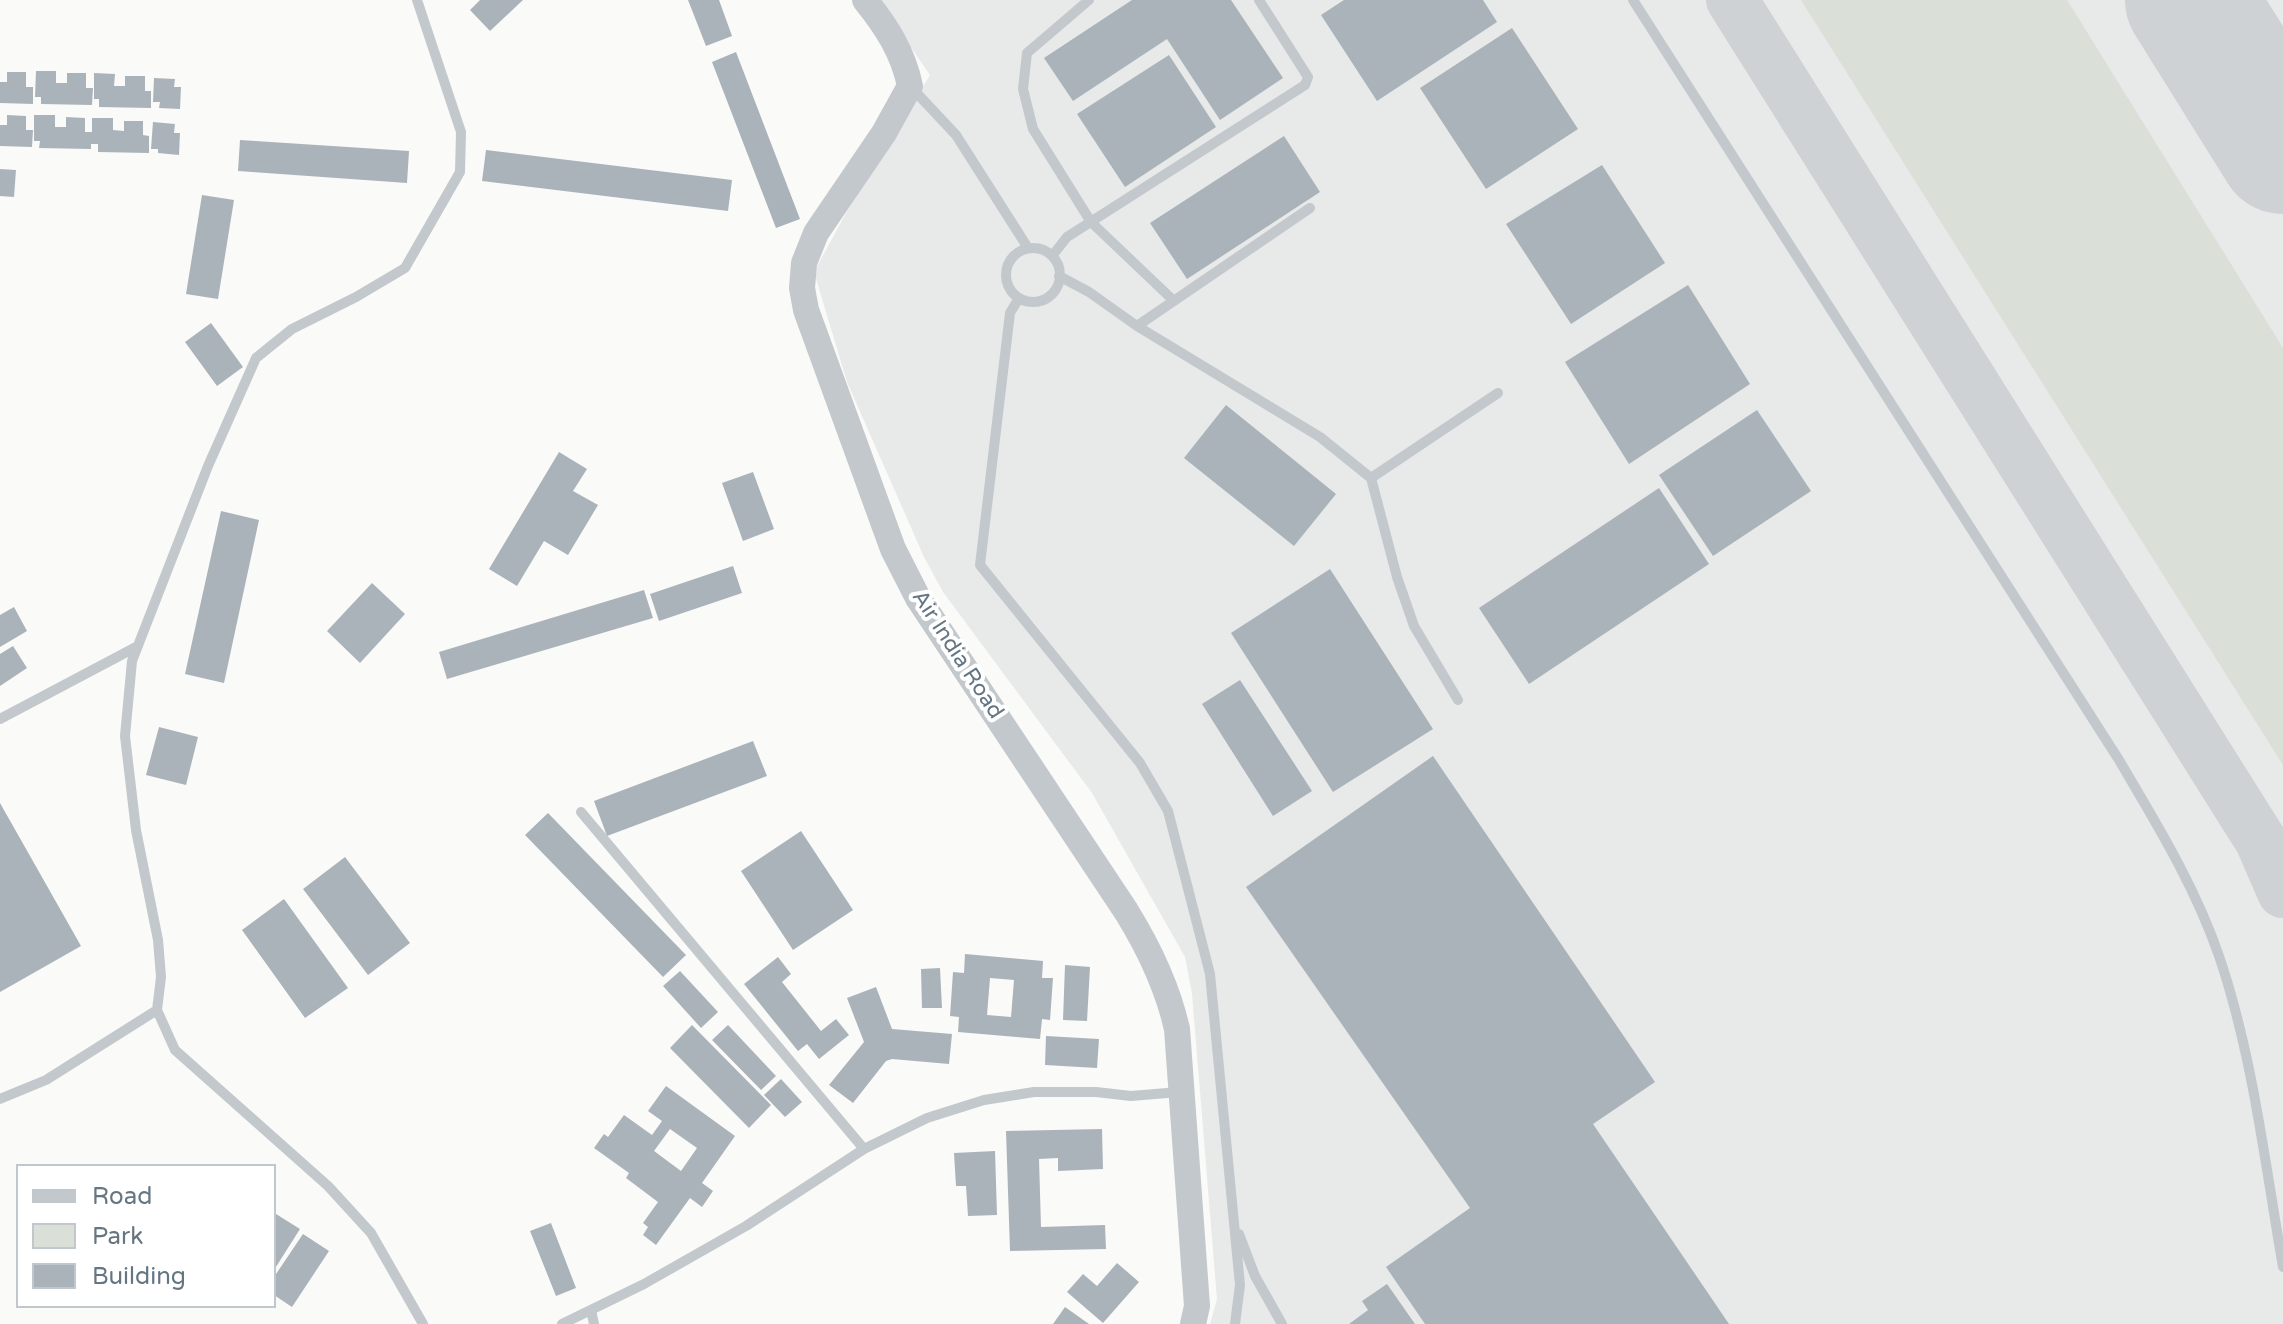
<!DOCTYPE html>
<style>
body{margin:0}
#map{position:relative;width:2283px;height:1324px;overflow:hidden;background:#fafaf8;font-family:"Varela Round",sans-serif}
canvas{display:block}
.legend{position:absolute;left:16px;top:1164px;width:260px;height:144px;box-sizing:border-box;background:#fff;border:2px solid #c1c8cd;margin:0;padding:10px 14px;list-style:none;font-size:24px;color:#657683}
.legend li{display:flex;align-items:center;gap:16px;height:40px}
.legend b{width:40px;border:2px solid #c1c8cd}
</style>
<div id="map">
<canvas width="2283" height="1324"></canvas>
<ul class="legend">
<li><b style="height:10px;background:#c3c8cc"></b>Road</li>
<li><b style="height:22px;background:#dadfd7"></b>Park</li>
<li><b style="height:22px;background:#aab3b9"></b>Building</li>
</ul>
</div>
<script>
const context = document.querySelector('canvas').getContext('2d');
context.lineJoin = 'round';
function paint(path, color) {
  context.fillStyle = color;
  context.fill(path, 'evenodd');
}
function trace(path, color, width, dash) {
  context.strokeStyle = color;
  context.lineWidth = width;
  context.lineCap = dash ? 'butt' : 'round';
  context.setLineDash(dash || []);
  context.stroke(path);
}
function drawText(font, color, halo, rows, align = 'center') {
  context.font = font + ' "Varela Round",sans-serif';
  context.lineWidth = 8;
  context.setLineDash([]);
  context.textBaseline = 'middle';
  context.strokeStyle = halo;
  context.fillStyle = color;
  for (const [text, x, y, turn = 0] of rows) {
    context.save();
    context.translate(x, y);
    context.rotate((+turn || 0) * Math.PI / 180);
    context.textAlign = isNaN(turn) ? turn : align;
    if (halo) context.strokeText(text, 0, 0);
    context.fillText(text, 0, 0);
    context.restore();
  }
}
paint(new Path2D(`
 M878,0h1405v1324h-1073l7,-25 -25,-305 -7,-37 -93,-164 -149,-201 -19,-35 -77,-175 -33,-110 32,-59 84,-138z`), '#e8e9e9');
paint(new Path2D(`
 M1801,0h266l216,348v417z`), '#dadfd7');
trace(new Path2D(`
 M1732,0l529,841 22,51`), '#ced2d4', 52);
trace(new Path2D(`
 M2190,0l93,149`), '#ced2d4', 130);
paint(new Path2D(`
 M480,0h43l-33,31 -20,-21z
 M688,0h31l13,36 -26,10z
 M1132,0h99l52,78 -63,42 -53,-81 -94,62 -29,-43z
 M1344,0h139l14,22 -120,79 -56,-86z
 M1512,28l66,101 -92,60 -66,-101z
 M736,52l64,167 -24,9 -64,-166z
 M1169,55l47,72 -91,60 -48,-73z
 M36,71h20v12h11v-10h19v15h7l-1,17 -51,-1v-7h-6z
 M7,72h19v15h7v17l-33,-1v-21h7z
 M94,73l21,1 -1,12h11v-10h20v15h6v17l-52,-1v-8h-5z
 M154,78l21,1 -1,8h7l-1,22 -21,-1 1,-6h-7z
 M7,115l19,1v14h7l-1,17 -32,-1v-21h7z
 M34,115h21v12h11v-10l19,1v14h7v-14h21v12l11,1v-10h19v14l6,1v17l-51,-1v-8h-7v5l-52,-1 1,-7h-6z
 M153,122l22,2 -1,9h6l-1,22 -21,-2v-4h-7z
 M1284,136l36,56 -133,87 -37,-56z
 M240,140l169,11 -2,32 -169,-12z
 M486,150l246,30 -4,31 -246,-30z
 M1602,165l63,98 -94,61 -65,-100z
 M0,169l16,1 -2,27 -14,-1z
 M202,195l32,5 -16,99 -32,-5z
 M1688,285l62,99 -121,80 -64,-102z
 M211,323l32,44 -26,19 -32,-44z
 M1226,405l110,89 -42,52 -110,-88z
 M1757,410l54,81 -98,65 -54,-81z
 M559,452l28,17 -14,22 25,14 -30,50 -24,-14 -27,45 -28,-17z
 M753,472l21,57 -31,12 -21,-58z
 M1659,488l50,76 -180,120 -50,-76z
 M221,511l38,9 -35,163 -39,-9z
 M733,566l9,27 -83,28 -9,-27z
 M1330,569l103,160 -100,63 -102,-159z
 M372,583l33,31 -45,49 -33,-32z
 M644,590l9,28 -206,61 -8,-27z
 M14,607l13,24 -27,16v-32z
 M13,646l14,22 -27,18v-32z
 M1240,680l72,111 -39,25 -71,-112z
 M159,727l39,10 -12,48 -40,-10z
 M753,741l14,35 -160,60 -13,-35z
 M1433,756l222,326 -62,42 136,200h-304l-39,-57 84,-59 -224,-321z
 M0,803l81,143 -81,46z
 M548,813l138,142 -23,22 -138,-142z
 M801,831l52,79 -60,40 -52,-79z
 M345,857l65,86 -42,32 -65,-86z
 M284,899l64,89 -43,30 -63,-88z
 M965,954l78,7 -1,17h11l-3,42 -8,-1 -2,20 -82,-7 1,-15 -9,-1 3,-44 11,1zM990,978l24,2 -3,37 -24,-2z
 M778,957l13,17 -9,8 39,49 15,-12 13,16 -30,24 -12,-15 -9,7 -54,-67z
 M1065,965l25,2 -3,54 -24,-1z
 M940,968l2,40h-20l-1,-39z
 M680,971l38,41 -17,16 -38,-42z
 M876,987l16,42 60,5 -3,30 -57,-5 -6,2 -33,42 -24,-18 35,-43 -17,-44z
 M692,1025l79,80 -22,23 -79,-80z
 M728,1025l48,51 -15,14 -49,-50z
 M1046,1036l53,3 -2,29 -52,-3z
 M781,1079l21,23 -17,15 -21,-22z
 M666,1086l69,50 -33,47 11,8 -11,16 -12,-9 -34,47 -13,-10 5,-8 -5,-4 15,-21 -32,-24 3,-5 -35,-25 10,-14 4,3 16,-22 28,20 10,-14 -14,-10zM670,1129l27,19 -16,23 -27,-20z
 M1102,1129l1,40 -45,2v-13l-19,1 2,68 64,-2 1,24 -96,2 -4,-120z
 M995,1151l2,64 -29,1 -2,-30h-10l-2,-33z
 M276,1214l24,15 -26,41v-53z
 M551,1223l25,65 -20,8 -26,-65z
 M303,1234l26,17 -37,56 -18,-12v-18z
 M1117,1263l22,19 -36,41 -36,-31 16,-18 14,12z
 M1387,1284l28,40h-66l19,-14 -6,-9z
 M1065,1307l24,17h-36z`), '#aab3b9');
trace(new Path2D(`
 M417,0l44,132 -1,40 -55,96 -49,29 -64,32 -36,29 -48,108 -76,195 -7,75 11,94 22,110 3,37 -4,33 18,40 153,136 43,47 52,91
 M1089,0l-62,53 -4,36 10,40 58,93 83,79
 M1633,0l486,760c37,63 76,126 100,196 34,100 46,208 64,311
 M911,87l45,48 72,113
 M1006 275a27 27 0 1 1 54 0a27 27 0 1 1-54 0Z
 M1052,256l15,-19 238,-152 3,-8 -49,-77
 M1059,276l30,16 48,34 183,111 51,41 26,99 17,49 44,74
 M1019,298l-9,15 -30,252 160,198 28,48 42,163 30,311 -5,39
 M1137,326l173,-118
 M1371,478l127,-85
 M0,719l138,-73
 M581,812l283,337
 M0,1099l46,-19 111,-70
 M1239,1234l16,42 27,48
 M591,1310l3,14
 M562,1324l82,-40 102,-58 118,-77 63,-31 57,-18 50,-8h62l35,4 48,-4`), '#c3c8cc', 10);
trace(new Path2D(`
 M865,0c21,26 38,52 45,86l-26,47 -68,100 -12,30 -2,25 4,22 87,239 25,49 208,313c23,37 41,74 51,118l20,277 -4,18`), '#c3c8cc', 26);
drawText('22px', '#657683', '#fff', [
 ["Air India Road",957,655,57]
]);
</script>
